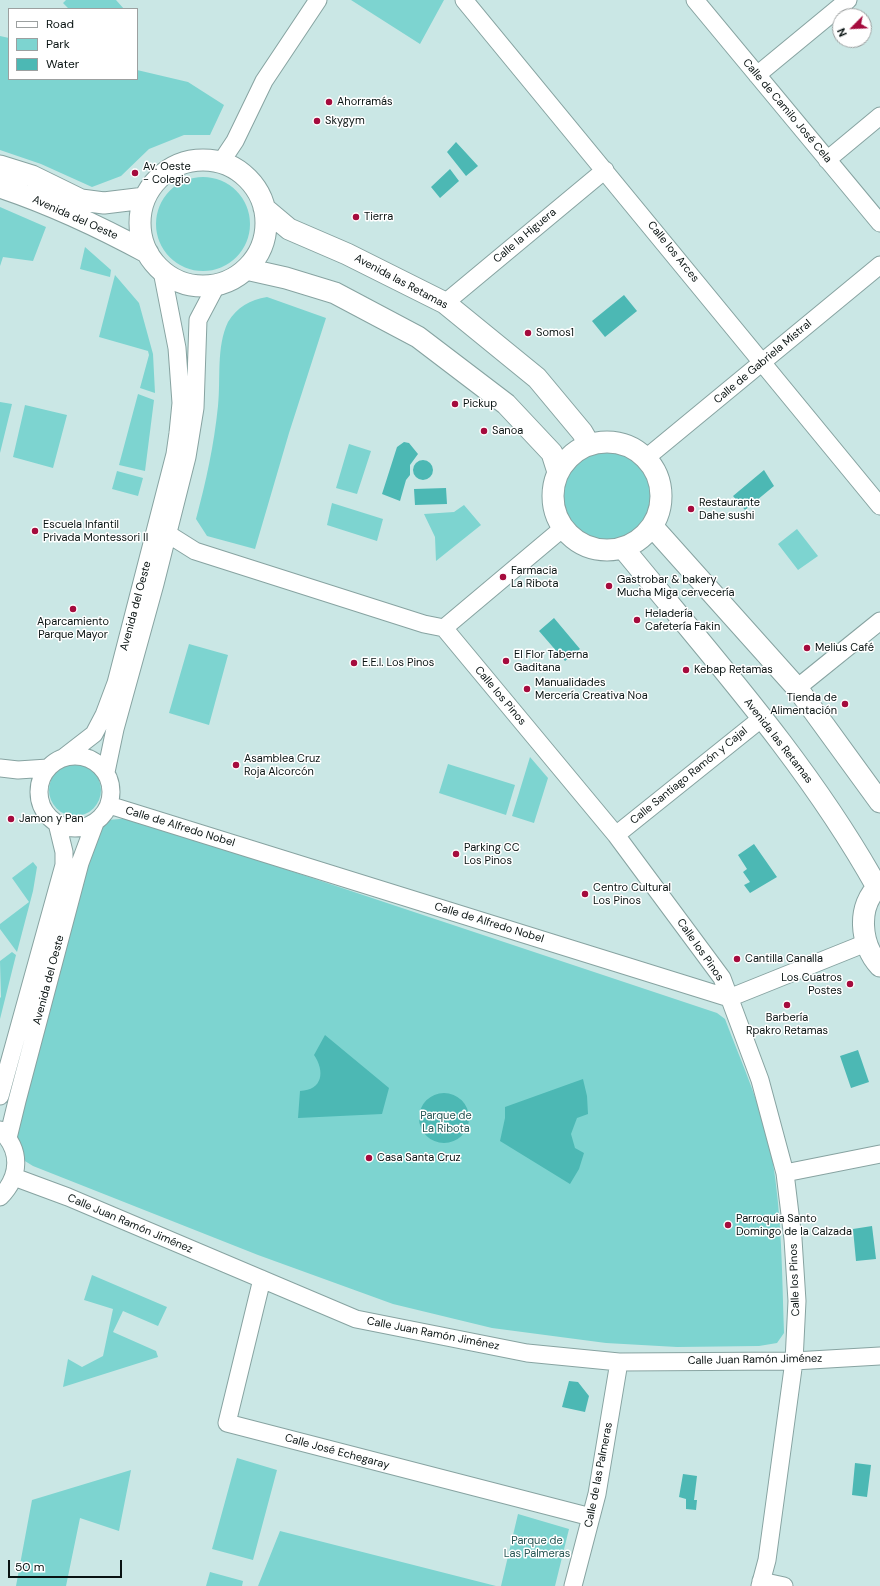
<!DOCTYPE html>
<meta charset="utf-8">
<style>
body{margin:0}
#map{position:relative;width:880px;height:1586px;overflow:hidden;background:#cae7e5;font-family:"DM Sans",sans-serif}
canvas{display:block}
.legend{position:absolute;left:8px;top:8px;width:130px;height:72px;box-sizing:border-box;background:#fff;border:1px solid #9ca0a0;margin:0;padding:5px 7px;list-style:none;font-size:12px;color:#081211}
.legend li{display:flex;align-items:center;gap:8px;height:20px}
.legend b{width:20px;border:1px solid #9ca0a0}
.north{position:absolute;left:832px;top:8px;width:40px;height:40px;box-sizing:border-box;background:#fff;border:1px solid #9ca0a0;border-radius:50%;rotate:246deg;font-size:11px;font-weight:700;line-height:16px;text-align:center;color:#081211}
.north::after{content:'';display:block;margin:auto;width:14px;height:18px;background:#a50b3d;clip-path:polygon(50% 0,100% 100%,50% 72%,0 100%)}
.scale{position:absolute;left:8px;top:1560px;width:114px;height:18px;box-sizing:border-box;border:2px solid #081211;border-top:0;padding-left:5px;font-size:12px;line-height:14px;white-space:nowrap;color:#081211;-webkit-text-stroke:3px #fff;paint-order:stroke}
</style>
<div id="map">
<canvas width="880" height="1586"></canvas>
<ul class="legend">
<li><b style="height:5px;background:#fff"></b>Road</li>
<li><b style="height:11px;background:#7dd4d0"></b>Park</li>
<li><b style="height:11px;background:#4cb8b4"></b>Water</li>
</ul>
<div class="north">N</div>
<div class="scale">50 m</div>
</div>
<script>
const context = document.querySelector('canvas').getContext('2d');
context.lineJoin = 'round';
function paint(path, color) {
  context.fillStyle = color;
  context.fill(path, 'evenodd');
}
function trace(path, color, width, dash) {
  context.strokeStyle = color;
  context.lineWidth = width;
  context.lineCap = dash ? 'butt' : 'round';
  context.setLineDash(dash || []);
  context.stroke(path);
}
function drawText(font, color, halo, rows, align = 'center') {
  context.font = font + ' "DM Sans",sans-serif';
  context.lineWidth = 3;
  context.setLineDash([]);
  context.textBaseline = 'middle';
  context.strokeStyle = halo;
  context.fillStyle = color;
  for (const [text, x, y, turn = 0] of rows) {
    context.save();
    context.translate(x, y);
    context.rotate((+turn || 0) * Math.PI / 180);
    context.textAlign = isNaN(turn) ? turn : align;
    if (halo) context.strokeText(text, 0, 0);
    context.fillText(text, 0, 0);
    context.restore();
  }
}
paint(new Path2D(`
 M66,0h50l8,9h-55l-6,-6z
 M351,0h93l-24,44z
 M0,36l9,2v41h128v-9l51,12 36,23 -14,30h-26l-35,14 -28,27 -29,11 -51,-23 -41,-14z
 M156 224a47 47 0 1 1 94 0a47 47 0 1 1-94 0Z
 M0,207l46,20 -13,34 -30,-4 -3,9z
 M85,247l26,23 -1,7 -30,-8z
 M115,275l24,28 14,51 2,39 -15,-5 9,-33 -1,-4 -49,-14z
 M267,297l59,21 -37,115 -34,116 -48,-13 -11,-17c10,-37 18,-74 22,-113 3,-27 -2,-59 10,-84 9,-15 22,-22 39,-25z
 M138,394l16,6 -9,71 -26,-6z
 M0,402l12,2 -12,49z
 M25,405l42,10 -14,53 -40,-11z
 M349,444l22,7 -14,43 -21,-6z
 M563 496a45 45 0 1 1 90 0a45 45 0 1 1-90 0Z
 M117,471l26,7 -5,18 -26,-7z
 M332,503l51,16 -6,22 -50,-16z
 M464,505l17,20 -45,36 -1,-24 -11,-23 30,-2z
 M797,529l21,27 -20,14 -20,-26z
 M189,644l39,11 -19,70 -40,-12z
 M530,757l18,21 -14,45 -22,-7z
 M448,764l67,21 -9,30 -67,-22z
 M49 790a26 26 0 1 1 52 0a26 26 0 1 1-52 0Z
 M132,818l585,195 8,6c17,45 38,91 47,138 10,58 10,118 12,176l-7,10 -18,3 -82,1 -71,-4 -114,-15 -99,-24 -135,-49 -225,-89 -13,-8 -6,-18 81,-308 13,-12z
 M33,862l4,5 -4,24 -16,61 -17,-23v-5l29,-22 -17,-24z
 M12,952l4,3 -16,64v-21l1,-1 -1,-36z
 M92,1275l75,32 -9,19 -35,-15 -10,21 43,19 2,6 -95,30 5,-28 14,8 21,-11 10,-47 -29,-9z
 M237,1458l40,12 -24,90 -41,-11z
 M131,1470l-12,61 -39,-13 -14,68h-50l16,-86z
 M518,1514l51,15 -14,57h-54z
 M280,1531l216,55h-238z
 M210,1572l33,9 -1,5h-36z`), '#7dd4d0');
paint(new Path2D(`
 M456,142l22,24 -12,10 -19,-24z
 M450,169l9,12 -19,17 -9,-11z
 M624,295l13,16 -32,26 -13,-16z
 M404,442l5,1 9,11 -8,11v10l-4,5 -6,21 -18,-7 15,-47z
 M413 470a10 10 0 1 1 20 0a10 10 0 1 1-20 0Z
 M764,470l10,16 -29,24 -12,-14z
 M446,488l1,16 -32,1 -1,-16z
 M554,618l26,31 -15,12 -26,-30z
 M754,844l23,33 -27,16 -6,-8 6,-3 -7,-10 4,-3 -9,-14z
 M325,1035l64,53 -7,26 -84,4 2,-27c23,-1 25,-20 14,-36z
 M858,1050l11,32 -18,6 -11,-32z
 M583,1079l4,17 1,18 -11,4 -6,16 4,14 9,5 -5,16 -9,15 -70,-43 5,-23v-11z
 M419 1118a25 25 0 1 1 50 0a25 25 0 1 1-50 0Z
 M872,1226l4,33 -20,2 -3,-32z
 M569,1381l9,1 11,14 -4,16 -23,-5z
 M855,1463l16,2 -4,32 -15,-2z
 M683,1474l14,2 -3,24h3l-1,10 -10,-1v-10l-7,-2z`), '#4cb8b4');
const minor = new Path2D(`
 M464,0l416,506
 M695,0l185,223
 M757,75l91,-75
 M827,160l53,-44
 M221,162l14,-21 29,-60 54,-81
 M445,303l160,-133
 M646,458l234,-193
 M168,534l27,17 229,73 20,4 172,207 106,143 38,102 25,93 8,66 4,62 -3,60 -27,199 -7,26
 M444,628l119,-100
 M797,688l83,-67
 M39 792a36 36 0 1 1 72 0a36 36 0 1 1-72 0Z
 M63,758l31,-24 10,-19 12,-32 59,-229 3,-21 3,-30 -4,-55 -15,-77
 M0,768l18,2 30,-2
 M106,772l9,-43 40,-145 32,-127 8,-49 3,-88 19,-36
 M109,805l620,193 137,-55
 M616,835l146,-117
 M0,1096l64,-231v-13l-7,-29
 M8,1138l9,-37 63,-238 15,-40
 M785,1173l95,-19
 M14,1177l54,20 288,122 171,34 92,9 175,-1 86,-5
 M0,1197c20,-20 22,-47 0,-67
 M262,1279l-35,144 364,94
 M761,1581l23,5
 M573,1586l24,-92 22,-132`);
const tertiary = new Path2D(`
 M140 223a63 63 0 1 1 126 0a63 63 0 1 1-126 0Z
 M0,166l32,10 49,24 23,3 41,-5
 M0,187c51,17 100,40 148,66
 M264,208l25,21 58,25 98,49 92,75 45,54 7,12
 M246,269l40,9 49,15 83,44 88,67 46,49 6,19
 M553 496a54 54 0 1 1 108 0a54 54 0 1 1-108 0Z
 M652,526l145,162 83,114
 M623,548c89,109 185,215 254,339
 M880,885c-24,20 -20,60 0,81`);
trace(minor, '#87a3a1', 19);
trace(tertiary, '#87a3a1', 23);
trace(minor, '#fff', 17);
trace(tertiary, '#fff', 21);
for (const [x, y, r, color] of [
 [329,102,4,"#a50b3d"],
 [317,121,4,"#a50b3d"],
 [135,173,4,"#a50b3d"],
 [356,217,4,"#a50b3d"],
 [528,333,4,"#a50b3d"],
 [455,404,4,"#a50b3d"],
 [484,431,4,"#a50b3d"],
 [691,509,4,"#a50b3d"],
 [35,531,4,"#a50b3d"],
 [503,577,4,"#a50b3d"],
 [609,586,4,"#a50b3d"],
 [73,609,4,"#a50b3d"],
 [637,620,4,"#a50b3d"],
 [807,648,4,"#a50b3d"],
 [506,661,4,"#a50b3d"],
 [354,663,4,"#a50b3d"],
 [686,670,4,"#a50b3d"],
 [527,689,4,"#a50b3d"],
 [845,704,4,"#a50b3d"],
 [236,765,4,"#a50b3d"],
 [11,819,4,"#a50b3d"],
 [456,854,4,"#a50b3d"],
 [585,894,4,"#a50b3d"],
 [737,959,4,"#a50b3d"],
 [850,984,4,"#a50b3d"],
 [787,1005,4,"#a50b3d"],
 [369,1158,4,"#a50b3d"],
 [728,1225,4,"#a50b3d"]
]) {
  const dot = new Path2D();
  dot.arc(x, y, r, 0, 2 * Math.PI);
  context.fillStyle = color;
  context.fill(dot);
  trace(dot, '#fff', 1.5);
}
drawText('11px', '#081211', '#fff', [
 ["Ahorramás",337,102],
 ["Skygym",325,121],
 ["Av. Oeste",143,167],
 ["- Colegio",143,180],
 ["Tierra",364,217],
 ["Somos1",536,333],
 ["Pickup",463,404],
 ["Sanoa",492,431],
 ["Restaurante",699,503],
 ["Dahe sushi",699,516],
 ["Escuela Infantil",43,525],
 ["Privada Montessori II",43,538],
 ["Farmacia",511,571],
 ["La Ribota",511,584],
 ["Gastrobar & bakery",617,580],
 ["Mucha Miga cervecería",617,593],
 ["Heladería",645,614],
 ["Cafetería Fakin",645,627],
 ["Aparcamiento",73,622,"center"],
 ["Parque Mayor",73,635,"center"],
 ["Melius Café",815,648],
 ["El Flor Taberna",514,655],
 ["Gaditana",514,668],
 ["E.E.I. Los Pinos",362,663],
 ["Kebap Retamas",694,670],
 ["Manualidades",535,683],
 ["Mercería Creativa Noa",535,696],
 ["Tienda de",837,698,"right"],
 ["Alimentación",837,711,"right"],
 ["Asamblea Cruz",244,759],
 ["Roja Alcorcón",244,772],
 ["Jamon y Pan",19,819],
 ["Parking CC",464,848],
 ["Los Pinos",464,861],
 ["Centro Cultural",593,888],
 ["Los Pinos",593,901],
 ["Cantilla Canalla",745,959],
 ["Los Cuatros",842,978,"right"],
 ["Postes",842,991,"right"],
 ["Barbería",787,1018,"center"],
 ["Rpakro Retamas",787,1031,"center"],
 ["Casa Santa Cruz",377,1158],
 ["Parroquia Santo",736,1219],
 ["Domingo de la Calzada",736,1232]
], 'left');
drawText('11px', '#081211', '#fff', [
 ["Calle de Camilo José Cela",787,111,50],
 ["Avenida del Oeste",75,218,24],
 ["Calle la Higuera",525,236,-40],
 ["Calle los Arces",673,252,51],
 ["Avenida las Retamas",401,282,28],
 ["Calle de Gabriela Mistral",763,362,-40],
 ["Avenida del Oeste",136,606,-75],
 ["Calle los Pinos",500,696,50],
 ["Avenida las Retamas",778,741,52],
 ["Calle Santiago Ramón y Cajal",689,776,-39],
 ["Calle de Alfredo Nobel",180,827,17],
 ["Calle de Alfredo Nobel",489,923,17],
 ["Calle los Pinos",700,950,55],
 ["Avenida del Oeste",49,980,-75],
 ["Calle Juan Ramón Jiménez",130,1224,23],
 ["Calle los Pinos",795,1280,-92],
 ["Calle Juan Ramón Jiménez",433,1334,11],
 ["Calle Juan Ramón Jiménez",755,1360,-1],
 ["Calle José Echegaray",337,1452,15],
 ["Calle de las Palmeras",599,1475,-79]
]);
drawText('11px', '#265553', '#fff', [
 ["Parque de",446,1116],
 ["La Ribota",446,1129],
 ["Parque de",537,1541],
 ["Las Palmeras",537,1554]
]);
</script>
